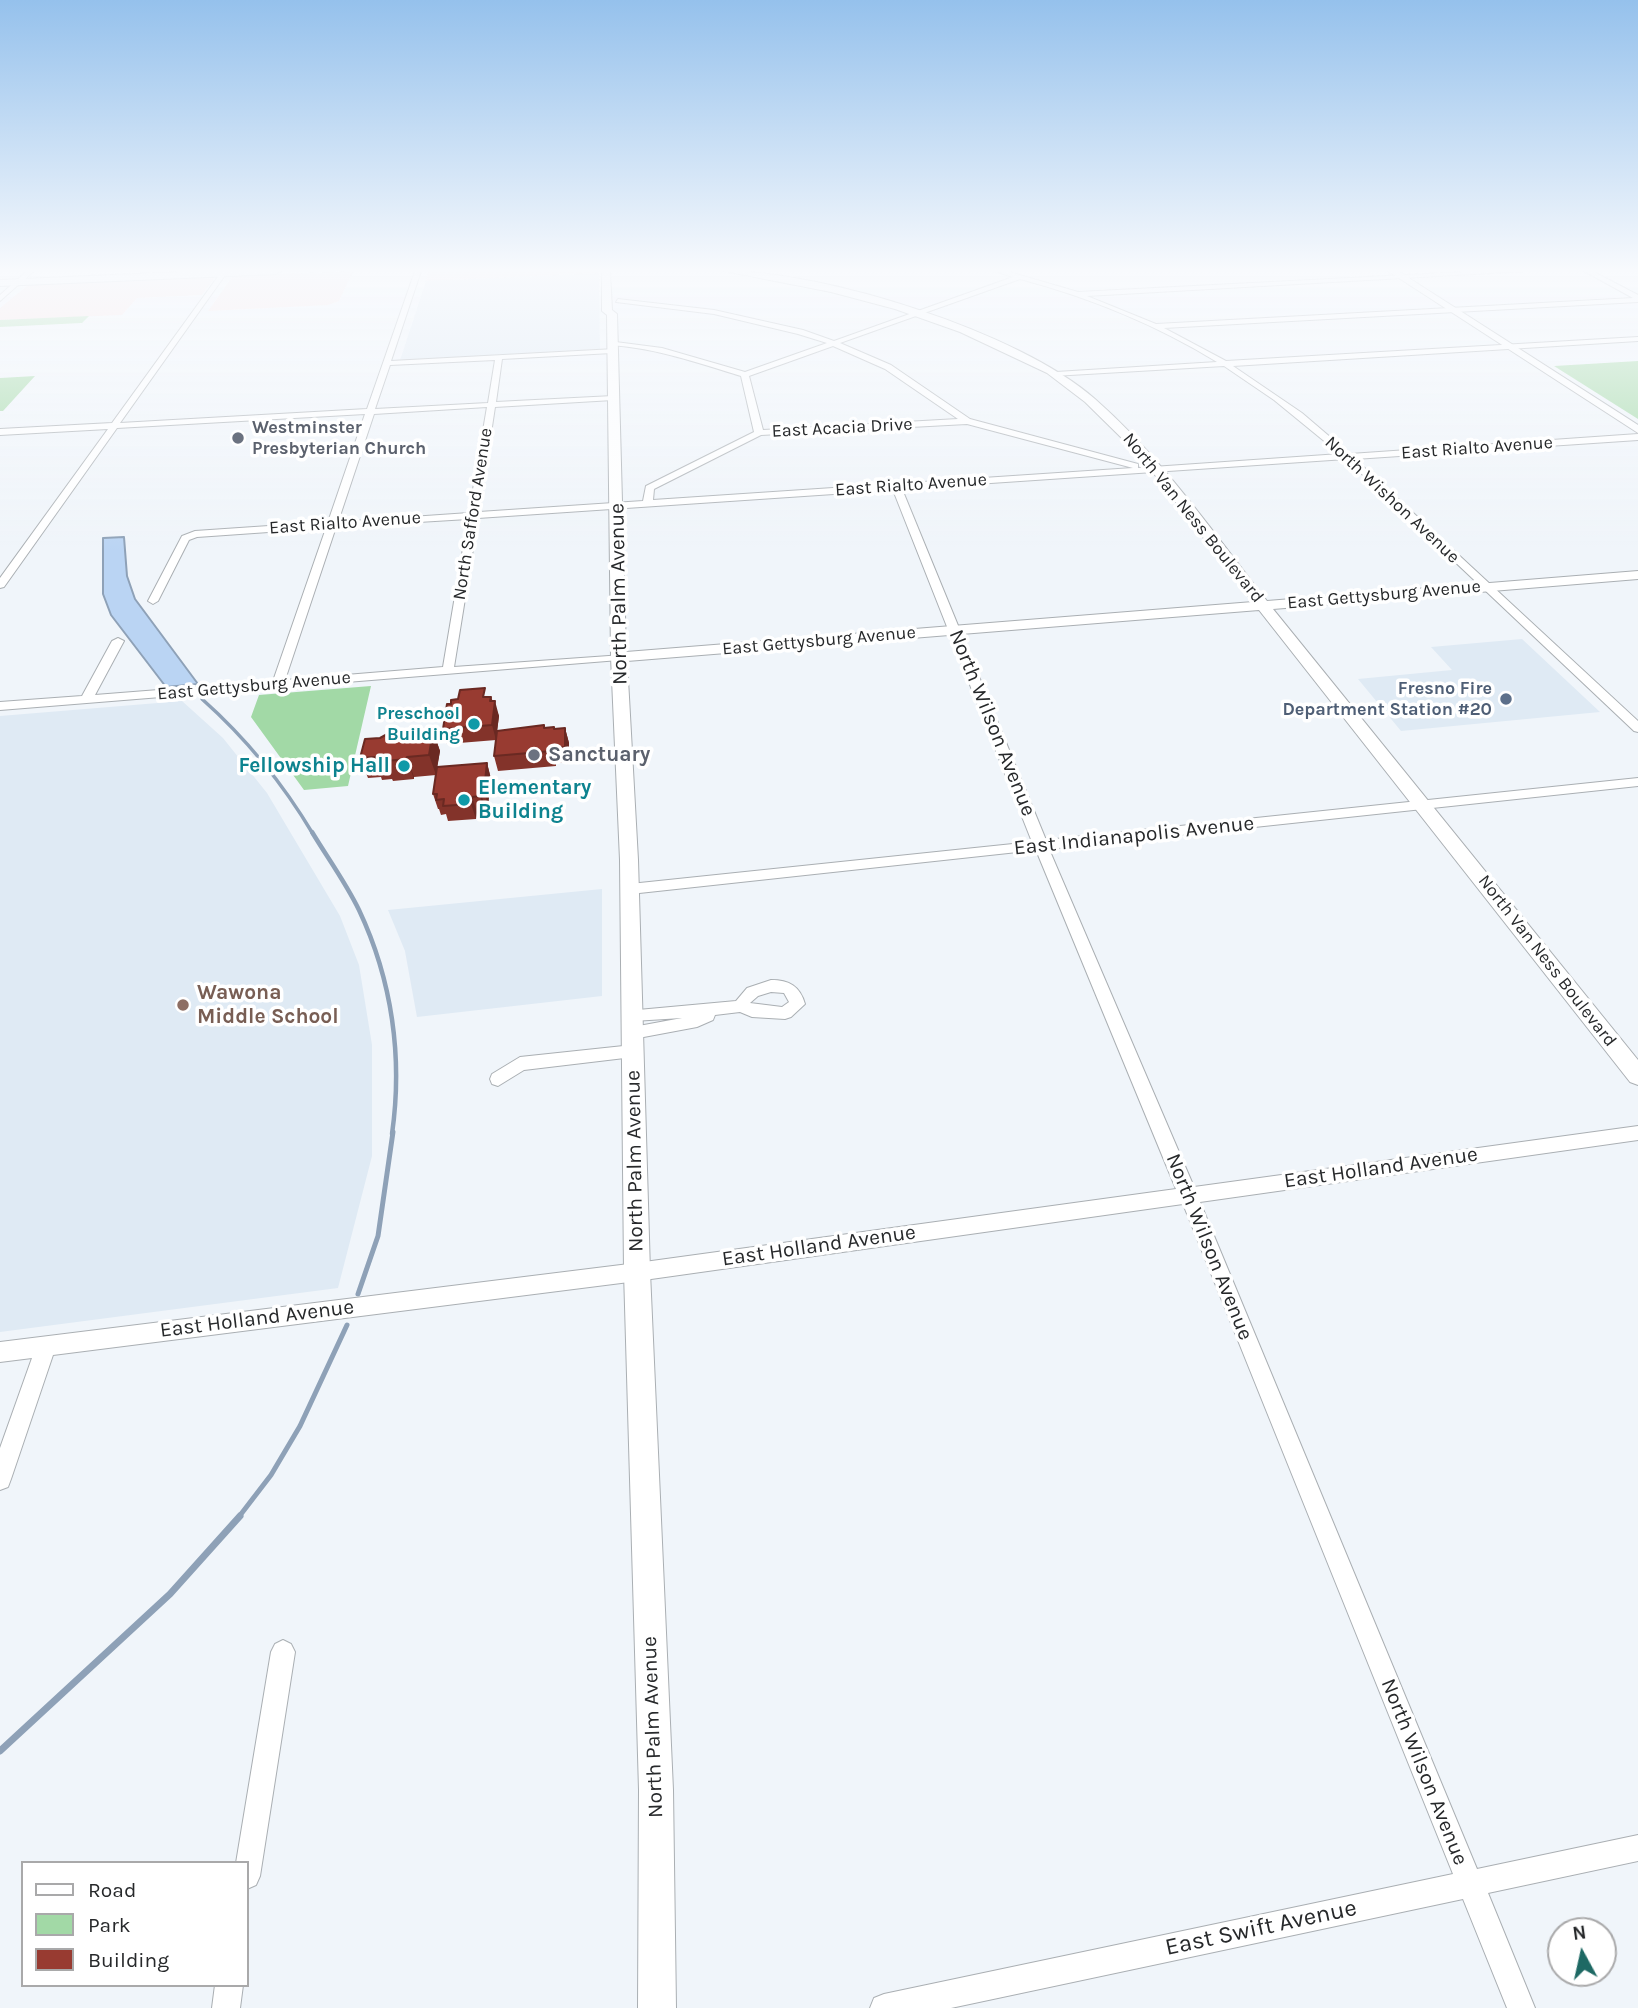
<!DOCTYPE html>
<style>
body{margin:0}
#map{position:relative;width:1638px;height:2008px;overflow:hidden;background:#f0f5fa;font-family:Karla,sans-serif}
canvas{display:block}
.legend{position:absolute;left:21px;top:1861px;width:228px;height:126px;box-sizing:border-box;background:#fff;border:2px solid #a9a9aa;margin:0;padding:9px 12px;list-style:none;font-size:21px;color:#27292b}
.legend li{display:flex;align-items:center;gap:14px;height:35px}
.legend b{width:35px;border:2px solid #a9a9aa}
.north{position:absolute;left:1547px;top:1917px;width:70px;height:70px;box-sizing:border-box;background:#fff;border:2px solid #a9a9aa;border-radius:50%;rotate:352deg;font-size:19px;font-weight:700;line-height:28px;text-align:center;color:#27292b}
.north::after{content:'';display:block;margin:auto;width:24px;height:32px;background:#1e6964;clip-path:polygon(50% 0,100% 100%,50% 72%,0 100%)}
</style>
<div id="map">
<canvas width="1638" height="2008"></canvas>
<ul class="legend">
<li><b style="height:9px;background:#fff"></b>Road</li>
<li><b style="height:19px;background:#a2d9a6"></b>Park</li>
<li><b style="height:19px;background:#983b31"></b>Building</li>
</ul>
<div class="north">N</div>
</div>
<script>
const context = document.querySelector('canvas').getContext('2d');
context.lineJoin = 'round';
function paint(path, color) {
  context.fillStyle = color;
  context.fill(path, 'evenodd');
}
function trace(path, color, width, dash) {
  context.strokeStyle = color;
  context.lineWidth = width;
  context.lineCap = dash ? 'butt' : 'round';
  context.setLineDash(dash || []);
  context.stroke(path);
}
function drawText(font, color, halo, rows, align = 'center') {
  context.font = font + ' Karla,sans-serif';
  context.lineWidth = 7;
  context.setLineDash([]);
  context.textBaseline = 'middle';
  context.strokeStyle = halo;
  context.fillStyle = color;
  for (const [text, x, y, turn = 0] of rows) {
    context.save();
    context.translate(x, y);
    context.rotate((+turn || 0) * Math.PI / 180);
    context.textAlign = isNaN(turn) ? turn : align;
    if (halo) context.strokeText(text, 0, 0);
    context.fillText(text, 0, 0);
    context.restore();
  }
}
paint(new Path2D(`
 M353,271l-14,30 -11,4 -120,6 25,-35z
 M429,271h170v2l-173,8z
 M215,277l-13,18 -65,3 -15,17 -122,5v-12l28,-23z`), '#fee3e1');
paint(new Path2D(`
 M599,273l1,76 -200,11 26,-79z
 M1522,639l78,73 -199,19 -43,-52 94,-9 -21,-23z
 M182,701l41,37 44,55 73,123 19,49 13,80v111l-34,132 -338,44v-616z
 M602,889v107l-185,21 -12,-66 -17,-41z`), '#dfeaf4');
paint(new Path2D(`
 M89,316l-7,7 -82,4v-7z
 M1638,361v58l-84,-53z
 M35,376l-32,35h-3v-33z
 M371,686l-23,100 -44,4 -53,-73 8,-22z`), '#a2d9a6');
const water = new Path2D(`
 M124,537l3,39 8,23 63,85 -32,3 -55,-72 -8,-21v-56z`);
paint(water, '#bad4f3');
trace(water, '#8ea1b7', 2);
trace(new Path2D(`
 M202,699c45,40 80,83 111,135`), '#8ea1b7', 3.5);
trace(new Path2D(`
 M312,832c15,25 34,51 47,78 33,70 44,147 33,224`), '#8ea1b7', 4.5);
trace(new Path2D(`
 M358,1294l20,-58 15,-104
 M238,1518l33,-43 29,-49 47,-101`), '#8ea1b7', 5);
trace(new Path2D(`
 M0,1751l170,-157 70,-78`), '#8ea1b7', 7);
const street = new Path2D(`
 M27,271h7l-34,30v-6z
 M222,271h6l-108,152 247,-14 48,-138h6l-30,90 224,-12 -3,4 -110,6 -6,43 117,-6 4,2 -4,2 -118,7 -16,105 164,-11 3,-15 108,-54 -13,-56c-43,-13 -85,-28 -130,-31l-3,-4 54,7 83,24 82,-29 -29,-9 -84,-20 -98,-12 2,-3 96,11 89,20 31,11 179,-64 -18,-6h11l72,21 406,-21h42l-439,25 69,28 477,-26 -49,-27h8l46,24v7l-474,26 62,33 412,-24v4l-405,25 69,47 48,41 288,-20v6l-283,19 283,262v11l-4,-1 -288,-272 -444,30 144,351 592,-62v8l-589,63 145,338 444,-61v14l-438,62 277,667 161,-34v26l-150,32 47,115h-28l-44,-109 -512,109h-81l4,-10 10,-4 569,-120 -270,-670 -546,77 -584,74 -42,124 -3,8 -8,3v-42l32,-90 -32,4v-20l637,-79 539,-74 -140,-339 -406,44 -7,-5 7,-5 402,-42 -139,-352 -415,28 -24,149 169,-12v4l-4,1 -619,50v-8l82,-6 30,-55 6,-3 6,3 -29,54 178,-14 53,-153 -129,9 -8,3 -31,61 -5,3 -5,-3 34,-65 13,-5 133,-9 37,-108 -248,14 -113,159 -4,1v-10l108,-149 -108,6v-6l112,-6zM1020,279c68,18 137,46 197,83l-161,10 -3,4 171,-10 50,34 66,54 -202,14v-4l-168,-45 -79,-54 -51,-22zM833,346l52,23 73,50 -195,11 -14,-54zM495,360l-7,43 -113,6 15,-44zM487,407l-18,106 -131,9 36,-108zM967,424l166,44 -480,32 1,-11 107,-54zM468,519l-25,148 -158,13 51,-153z
 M771,980c18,0 29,6 34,24l-14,13 -6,2 -33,-2 -12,-5 -25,3 -2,5 -16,7 -64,12 -6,-2 -2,-4 2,-4 6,-2 49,-9 -49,3 -6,-2 -2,-4 2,-4 109,-10 11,-13zM771,992l13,1 5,9 -7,5 -32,-4 8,-7z
 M633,1045l6,1 2,5 -2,5 -6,1 -109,13 -26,16 -6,-2 -2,-5 2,-5 28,-17z
 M283,1640l8,4 4,8 -35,224 -4,9 -9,4v-26h-11l35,-211 4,-8z
 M215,1985h28l-3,23h-28z`);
const secondary = new Path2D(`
 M602,271h8l2,39 5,4 9,338 627,-50 -112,-145 -56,-55 -38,-29 -87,-41 -65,-23 -64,-17 -107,-21c101,0 295,61 371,128 67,59 117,132 172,202l371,-30v8l-365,30 365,451v25l-8,-3 -371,-472 -632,51 11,199 12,412 23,518 3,218h-38l1,-218 -15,-518 -4,-412 -9,-203 -4,-342 -5,-4z
 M1388,271h10l240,154v8z`);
const primary = new Path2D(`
 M204,271h77l-5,3 -276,12v-6z`);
trace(street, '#aaafb3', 2);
trace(secondary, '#aaafb3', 2);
trace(primary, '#aaafb3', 2);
paint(street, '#fff');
paint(secondary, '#fff');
paint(primary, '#fff');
paint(new Path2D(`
 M491,697l8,19 -2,15 47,-6v3l10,1 11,-1 4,15 -1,19 -12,1v3l-58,5 -4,-15 2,-16 -49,4 -4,-15 8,-25 7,-5z
 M433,731l7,20 -3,16 50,-4 4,16 -3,26 -3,1 -1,5 -7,1 -1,7 -28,2 -2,-7 -5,1 -2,-6h-1l-5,-15 3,-19 -22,2v2l-21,2 -1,-2 -10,1 -1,-3 -13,1 -8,-20 20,-20z`), '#83332a');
paint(new Path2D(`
 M491,697l3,11 1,-7 4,15 -3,24 -4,-15z
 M565,728l4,15 -1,19 -3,-15z
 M433,731l7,20 -4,24 -7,-20z
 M407,757l7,20v2l-7,-20z
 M487,763l4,16 -3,26 -4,-15z
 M480,791l5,15 -1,5 -4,-15z
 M472,797l5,15 -1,7 -5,-15z`), '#6a2922');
const building = new Path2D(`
 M485,688l-2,9h8l-1,4h5l-3,24 -49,4 4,-25h4v-4l7,-1 2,-9z
 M544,725v3l10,-1v2l11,-1v19l-12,1 -1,3 -58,5 3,-25z
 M433,731l-4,24 -22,2v2l-22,2 1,-2 -11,1v-3l-15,1 5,-19 15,-1 11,-6z
 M487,763l-3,27 -4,1v5l-8,1 -1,7 -28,2 1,-7 -8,1 1,-6h-4l4,-27z`);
paint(building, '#983b31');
trace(building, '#6a2922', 2);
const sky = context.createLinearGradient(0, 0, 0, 552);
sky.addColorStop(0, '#95c1ec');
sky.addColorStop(0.49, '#f8fafd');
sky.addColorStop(1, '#f8fafd00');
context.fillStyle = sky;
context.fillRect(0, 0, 1638, 552);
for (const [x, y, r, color] of [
 [238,438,7,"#6b7280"],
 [1506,699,7,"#5c6f8a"],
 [474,724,7,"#0f9aa8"],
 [534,755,7,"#6b7280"],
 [404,766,7,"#0f9aa8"],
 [464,800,7,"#0f9aa8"],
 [183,1005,7,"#8d6e63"]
]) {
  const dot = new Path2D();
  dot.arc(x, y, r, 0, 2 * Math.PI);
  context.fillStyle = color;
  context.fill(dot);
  trace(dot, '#fff', 2.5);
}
drawText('bold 18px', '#5b616d', '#fff', [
 ["Westminster",252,428],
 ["Presbyterian Church",252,449]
], 'left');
drawText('18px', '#27292b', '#fff', [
 ["East Acacia Drive",842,428,-3],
 ["East Rialto Avenue",1477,448,-4],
 ["East Rialto Avenue",911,485,-4],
 ["North Wishon Avenue",1392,500,43],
 ["North Safford Avenue",473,514,-81],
 ["North Van Ness Boulevard",1193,518,51],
 ["East Rialto Avenue",345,523,-4],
 ["East Gettysburg Avenue",1384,595,-5],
 ["East Gettysburg Avenue",819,641,-5],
 ["East Gettysburg Avenue",254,686,-5],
 ["North Van Ness Boulevard",1547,961,52]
]);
drawText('bold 18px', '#4e5e75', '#fff', [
 ["Fresno Fire",1492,689],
 ["Department Station #20",1492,710]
], 'right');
drawText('bold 18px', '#0d838f', '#fff', [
 ["Preschool",460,714],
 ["Building",460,735]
], 'right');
drawText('21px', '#27292b', '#fff', [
 ["North Palm Avenue",619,594,-91],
 ["North Wilson Avenue",992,723,68],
 ["East Indianapolis Avenue",1134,836,-6],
 ["North Palm Avenue",635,1161,-91],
 ["East Holland Avenue",1381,1168,-8],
 ["East Holland Avenue",819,1246,-8],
 ["North Wilson Avenue",1209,1247,68],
 ["East Holland Avenue",257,1319,-7],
 ["North Palm Avenue",653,1727,-92],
 ["North Wilson Avenue",1424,1772,68]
]);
drawText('bold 21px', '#5b616d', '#fff', [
 ["Sanctuary",548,755]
], 'left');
drawText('bold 21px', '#0d838f', '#fff', [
 ["Fellowship Hall",390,766],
 ["Elementary",478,788,"left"],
 ["Building",478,812,"left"]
], 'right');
drawText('bold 21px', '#785e54', '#fff', [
 ["Wawona",197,993],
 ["Middle School",197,1017]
], 'left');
drawText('24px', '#27292b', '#fff', [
 ["East Swift Avenue",1261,1928,-12]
]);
</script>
